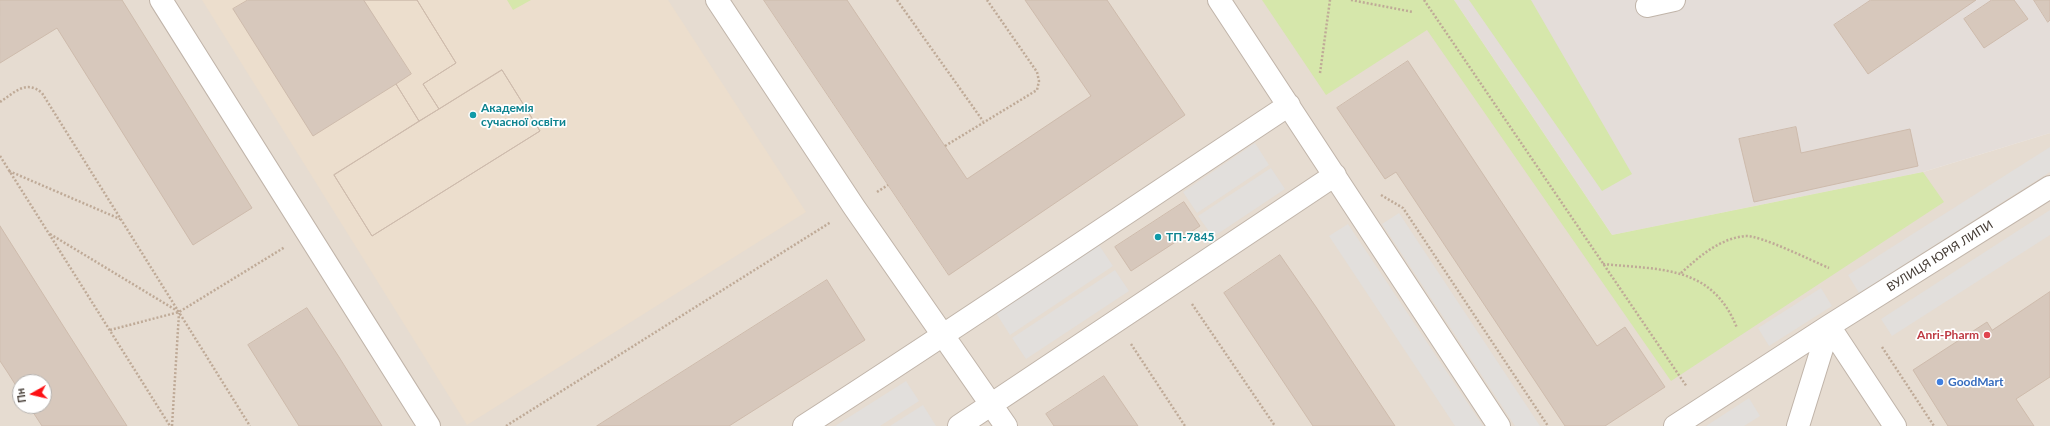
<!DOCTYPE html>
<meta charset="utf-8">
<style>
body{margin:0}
#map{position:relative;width:2050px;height:426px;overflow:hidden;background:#f2ebe3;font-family:Lato,sans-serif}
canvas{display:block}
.north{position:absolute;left:12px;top:374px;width:40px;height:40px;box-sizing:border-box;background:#fff;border:1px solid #b4b1ae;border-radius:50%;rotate:262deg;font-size:11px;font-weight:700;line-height:16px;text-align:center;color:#443b34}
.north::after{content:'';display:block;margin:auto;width:14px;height:18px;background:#fd1014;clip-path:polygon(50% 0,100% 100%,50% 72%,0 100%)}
</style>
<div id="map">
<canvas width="2050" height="426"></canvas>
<div class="north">Пн</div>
</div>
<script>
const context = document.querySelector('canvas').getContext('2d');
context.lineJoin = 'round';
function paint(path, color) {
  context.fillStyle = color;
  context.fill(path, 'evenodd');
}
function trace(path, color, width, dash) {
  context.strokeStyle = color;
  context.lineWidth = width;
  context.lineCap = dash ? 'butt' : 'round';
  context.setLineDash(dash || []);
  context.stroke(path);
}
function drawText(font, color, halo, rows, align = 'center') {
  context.font = font + ' Lato,sans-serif';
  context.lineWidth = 3.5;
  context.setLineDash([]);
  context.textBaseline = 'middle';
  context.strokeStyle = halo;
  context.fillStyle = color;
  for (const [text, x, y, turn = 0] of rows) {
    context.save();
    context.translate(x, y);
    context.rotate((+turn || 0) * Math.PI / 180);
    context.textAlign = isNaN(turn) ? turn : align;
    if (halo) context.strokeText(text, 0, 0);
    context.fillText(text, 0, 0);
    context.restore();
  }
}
paint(new Path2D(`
 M0,0h1454l158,235 311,-63 127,-39v293h-2050zM20,382h24v24h-24z`), '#e6dcd1');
paint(new Path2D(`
 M1454,0h596v133l-127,39 -311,63z`), '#e4ddd9');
paint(new Path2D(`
 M202,0h466l138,212 -339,213z`), '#ecdecd');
paint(new Path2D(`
 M507,0h24l-18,10z
 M1262,0h192l158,235 311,-63 21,30 -273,179 -244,-351 -101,65z
 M1469,0h62l101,174 -30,17z`), '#d6e7ab');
paint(new Path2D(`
 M1255,143l14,22 -72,48 -14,-21z
 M2050,147v25l-191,121 -11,-18z
 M1271,168l14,21 -72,48 -15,-21z
 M2050,210v25l-158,101 -11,-17z
 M1399,213l141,213h-25l-133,-202z
 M1348,224l135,202h-28l-126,-190z
 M1099,245l14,21 -103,69 -14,-22z
 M1115,270l14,21 -103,68 -14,-21z
 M1821,288l11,18 -63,40 -11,-18z
 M906,381l13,20 -39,25h-45z
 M1749,398l11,18 -16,10h-38z
 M923,405l13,21h-46z`), '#e2dfdc');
const building = new Path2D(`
 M0,0h122l130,208 -59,37 -136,-217 -57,35z
 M248,0h169l39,63 -33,21 16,25 63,-39 38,61 -168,105 -38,-61 85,-54 -23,-37 -83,52 -80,-127z
 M364,0h53l39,63 -33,21 16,25 -20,12 -23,-37 15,-10z
 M764,0h83l120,179 124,-83 -66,-96h82l78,115 -236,160z
 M1871,0h105l-108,74 -34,-49z
 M1992,0h22l14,19 -44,29 -20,-29z
 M2034,0h16v20l-2,2z
 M1408,61l189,285 28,-19 40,60 -60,39h-40l-169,-254 -11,7 -48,-71z
 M502,70l38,61 -168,105 -38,-61z
 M1796,127l5,26 109,-24 8,37 -164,36 -15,-63z
 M1184,202l16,24 -69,45 -16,-24z
 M0,226l69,109 58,91h-85l-13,-20h15v-24h-24v10l-12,-19 -8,-12z
 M1280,255l36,52 79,119h-82l-89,-133z
 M827,280l38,60 -136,86h-132z
 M2050,292v85l-34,22 18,27h-86l-35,-56 74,-48 5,8z
 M307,308l32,49 43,69h-83l-51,-81z
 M1104,376l34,50h-84l-8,-12z`);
paint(building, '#d7c8bc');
trace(building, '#cebbac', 1);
const minor = new Path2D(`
 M161,0l268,426
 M717,0l137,207 152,219
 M1219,0l280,426
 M1647,6l27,-6
 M1829,326l66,100
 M804,426c163,-105 323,-214 485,-321
 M959,426l376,-251
 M1675,426l154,-100 221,-139
 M1798,426l31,-100`);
trace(minor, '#c0b4a9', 24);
trace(new Path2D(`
 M897,0l86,121
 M1351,0l62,12
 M1424,0l263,387
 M1320,73l10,-73
 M0,102c14,-9 26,-23 42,-9l208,333
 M945,146l92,-56 2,-9 -2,-9 -50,-72
 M0,156l170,270
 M9,171l111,48
 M877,192l11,-7
 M1381,195l22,13 145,218
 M50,234l129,78
 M1603,264c58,6 109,1 134,64
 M1681,273c19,-17 38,-34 64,-37 16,-1 67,25 84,32
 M1192,304l83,122
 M110,330l69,-18 106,-65
 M1131,344l54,82
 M1882,347l52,79
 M172,426l7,-113
 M506,426l325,-204`), '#bfaa97', 2.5, [2, 2]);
trace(minor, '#fff', 22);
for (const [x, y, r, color] of [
 [473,115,4,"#0f9aa8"],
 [1158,237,4,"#0f9aa8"],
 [1987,335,4,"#e0444e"],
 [1940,382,4,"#3f7fe0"]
]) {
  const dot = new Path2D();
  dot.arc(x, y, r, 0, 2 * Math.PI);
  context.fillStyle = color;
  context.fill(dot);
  trace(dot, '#fff', 1.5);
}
drawText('bold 12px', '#0d838f', '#fff', [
 ["Академія",481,108],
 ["сучасної освіти",481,122],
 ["ТП-7845",1166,237]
], 'left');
drawText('12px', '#443b34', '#fff', [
 ["ВУЛИЦЯ ЮРІЯ ЛИПИ",1940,256,-32]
]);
drawText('bold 12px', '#be3a42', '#fff', [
 ["Anri-Pharm",1979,335]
], 'right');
drawText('bold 12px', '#366cbe', '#fff', [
 ["GoodMart",1948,382]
], 'left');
</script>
